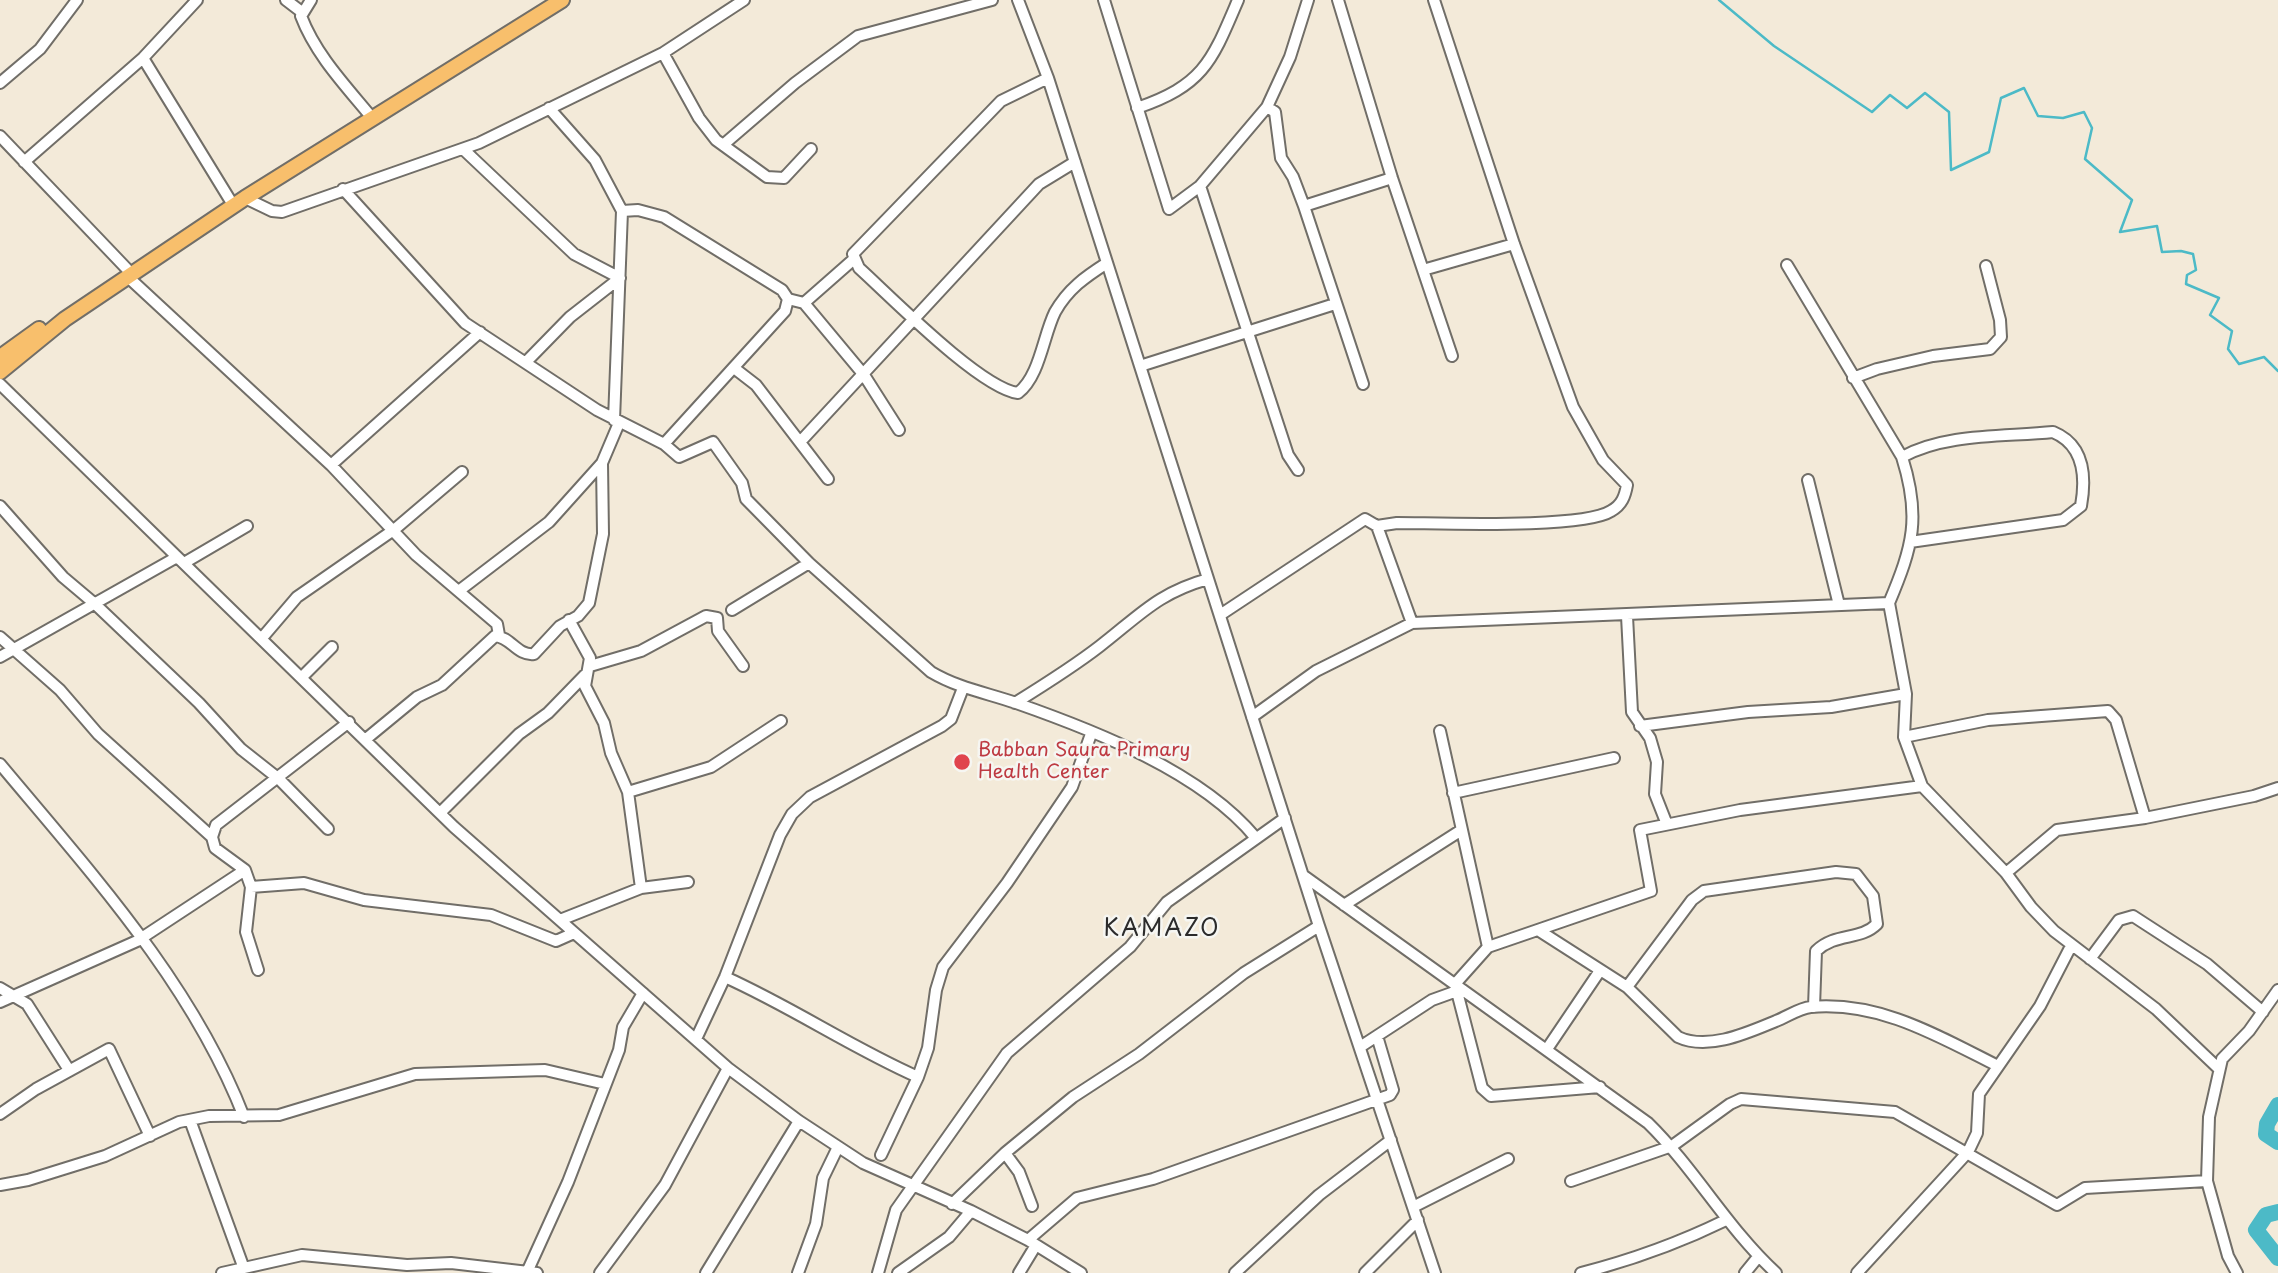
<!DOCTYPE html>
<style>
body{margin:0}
canvas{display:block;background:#f3ead9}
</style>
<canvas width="2278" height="1273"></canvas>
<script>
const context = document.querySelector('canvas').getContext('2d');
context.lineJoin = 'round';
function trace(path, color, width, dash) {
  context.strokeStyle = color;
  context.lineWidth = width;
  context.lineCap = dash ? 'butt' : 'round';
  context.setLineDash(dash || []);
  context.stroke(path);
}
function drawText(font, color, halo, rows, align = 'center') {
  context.font = font + ' "Playpen Sans",sans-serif';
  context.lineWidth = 5;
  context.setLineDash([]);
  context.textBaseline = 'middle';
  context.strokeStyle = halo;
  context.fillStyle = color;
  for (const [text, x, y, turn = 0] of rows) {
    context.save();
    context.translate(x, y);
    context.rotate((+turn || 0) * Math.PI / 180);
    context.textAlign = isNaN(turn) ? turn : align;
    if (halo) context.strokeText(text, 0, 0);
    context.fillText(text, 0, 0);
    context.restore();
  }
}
trace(new Path2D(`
 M1719,0l55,46 98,66 18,-17 17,13 18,-15 24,19 2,58 38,-18 12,-54 23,-10 14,28 25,2 21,-6 8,16 -7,31 47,41 -12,32 37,-6 5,26 19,-1 12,3 3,16 -9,5 -1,9 33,14 -9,17 22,16 -4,18 11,15 25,-7 14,14`), '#4cbac7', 2.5);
trace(new Path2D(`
 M2278,1105l-11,19 -1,10 12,8
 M2278,1212l-12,3 -10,15 22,28`), '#4cbac7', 16);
const minor = new Path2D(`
 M286,0l17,13 -2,3c14,37 42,67 67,97
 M1018,0l30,78 271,848 116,347
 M1104,0l65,209 31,-23 67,-79 8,5 6,46 12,19 11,29 59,178
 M1338,0l54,178 60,178
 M303,13l8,-13
 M663,53l36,65 17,22 51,37 17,1 27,-29
 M143,58l87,142
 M1048,78l-47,23 -148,153 6,14c31,28 121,120 159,125 22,-17 25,-57 37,-81 13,-23 30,-35 52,-49
 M0,83l40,-34 37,-49
 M1267,107l23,-50 18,-57
 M549,108l46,52 27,51 -8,209
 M1137,108c67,-23 75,-47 101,-108
 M0,136l127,133
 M723,145l72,-62 63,-47 134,-36
 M463,149l111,105 46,24 -50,39 -44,45
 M24,162l119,-104 54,-58
 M1200,186l88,269 10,15
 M343,189l122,134 132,87 67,34 15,13 34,-15 29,41 4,16 63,64 122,109c27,16 56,21 85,31 80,28 185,69 239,134
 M245,198l27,13 10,1 197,-69 184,-90 81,-53
 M1304,206l88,-28
 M622,211l16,-1 26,7 118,73 6,9 -3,12 -121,133
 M1787,265l115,192c19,60 11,89 -13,146
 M1423,270l91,-26
 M128,277l203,188 85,90 81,69 2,11
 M788,299l16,4 60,72 35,55
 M804,303l50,-44
 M1140,366l195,-62
 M734,368l22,17 72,94
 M1853,378l24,-9 56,-13 57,-7 11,-12 -1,-17 -14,-54
 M0,384l454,443 274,241 71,53 64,42 108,48 57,29 53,33
 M800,442l239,-258 36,-22
 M1902,457c43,-24 102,-20 151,-25 32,13 33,46 28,74l-18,14 -153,22
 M331,465l149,-133
 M1808,480l31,125
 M0,506l63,71 32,27 104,99 42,46 38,30 49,50
 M1377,526l20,-3c41,0 186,6 214,-12 11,-6 14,-15 16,-26l-24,-25 -30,-53 -59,-163 -80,-244
 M184,563l63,-37
 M460,590l89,-68 53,-59
 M732,610l77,-47
 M1220,615l145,-96 12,7 35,97
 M1627,616l5,96 18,26 7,24 -2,32 11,28
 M569,620l21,38 -5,28 19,37 7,30 17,39 13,96
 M0,637l60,53 38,44 114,103
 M262,638l35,-41 98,-68 67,-57
 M0,657l177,-100
 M590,666l51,-15 65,-35 11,2 1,13 25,35
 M302,677l30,-30
 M1015,703c29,-18 58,-36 85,-57 40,-31 58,-53 108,-67
 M1252,717l64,-46 96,-48 477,-20 17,91 -2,43 18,49 84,87 25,34 23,24 102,78 62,59
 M1640,726l108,-14 83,-5 75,-13
 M1440,731l48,216 -33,37 27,104 9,8 109,-9
 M1904,737l84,-17 120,-9 8,9 29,98
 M366,739l51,-42 25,-12 53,-49c16,1 22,20 39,18l26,-28 18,-10 11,-13 14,-69 -1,-71 17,-40
 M0,764c91,109 192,219 244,353
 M628,792l83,-25 70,-46
 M1453,793l161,-35
 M440,813l79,-79 29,-21 37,-38
 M245,870l-30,-22 -3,-11 4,-12 133,-103
 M2006,873l51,-43 88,-12 109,-22 24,-8
 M1304,876l344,247c47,46 79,105 128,150
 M251,887l-5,45 12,38
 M1344,905l116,-74
 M560,920l81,-32 47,-6
 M1538,930l89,57 51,50c30,14 69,-4 98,-16 11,-4 23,-13 35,-14 69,-6 127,29 187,59
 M1488,947l163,-56 -11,-61 100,-20 182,-24
 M2090,959l29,-39 14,-4 74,48 56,48
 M725,977c67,30 127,71 193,100
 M1627,987l65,-87 12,-9 132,-19 20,2 17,22 4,28c-17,17 -41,8 -61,27l-2,56
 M0,988l27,16 42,66
 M0,1002l137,-61 108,-71 6,17 53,-4 60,17 127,15 65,26 18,-8
 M696,1039l29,-62 55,-142 12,-21 18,-17 132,-71 9,-7 12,-31
 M1360,1047l72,-47 25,-9
 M1547,1049l52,-77
 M0,1114l36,-25 73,-40 41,87
 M190,1120l53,146
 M1005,1153l14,19 13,34
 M881,1155l37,-78 10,-29 8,-58 7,-23 64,-84 65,-96 19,-53
 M1571,1181l101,-35 58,-42 11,-5 12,1 142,12 162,93 28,-17 122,-7
 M0,1185l28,-5 77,-24 74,-34 30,-6 70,-1 136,-41 130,-4 60,14
 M952,1204l53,-51 68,-56 66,-43 105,-81 75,-47
 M1413,1207l95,-48
 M1028,1240l49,-42 76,-19 237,-84 3,-5 -16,-54
 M528,1270l40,-88 51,-132 4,-23 20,-34
 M222,1273l80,-18 105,10 44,-2 86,10
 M600,1273l65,-88 63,-117
 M706,1273l93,-152
 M798,1273l18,-49 7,-46 15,-31
 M878,1273l18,-63 111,-157 123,-106 37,-45 118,-84
 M898,1273l51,-36 22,-26
 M1019,1273l17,-28
 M1235,1273l84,-78 72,-55
 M1365,1273l53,-53
 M1581,1273c51,-13 98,-30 145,-53
 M1745,1273l13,-16
 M1857,1273l111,-121 9,-19 2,-39 61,-88 31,-60
 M2237,1273l-9,-17 -21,-75 2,-64 13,-58 27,-28 29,-41`);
const major = new Path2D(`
 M0,357l39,-28
 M0,372l65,-53 180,-121 317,-198`);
trace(minor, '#716e68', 14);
trace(major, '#716e68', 18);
trace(minor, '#fff', 10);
trace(major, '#f8bf6c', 14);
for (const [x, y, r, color] of [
 [962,762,9,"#e0444e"]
]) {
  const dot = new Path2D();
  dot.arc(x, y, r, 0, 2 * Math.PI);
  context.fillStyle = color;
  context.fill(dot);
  trace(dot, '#f6f6f2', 2.5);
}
drawText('19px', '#be3a42', '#f6f6f2', [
 ["Babban Saura Primary",978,751],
 ["Health Center",978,773]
], 'left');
context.letterSpacing = '2px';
drawText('23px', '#2b2b2b', '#f6f6f2', [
 ["KAMAZO",1162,930]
]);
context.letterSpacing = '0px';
</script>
